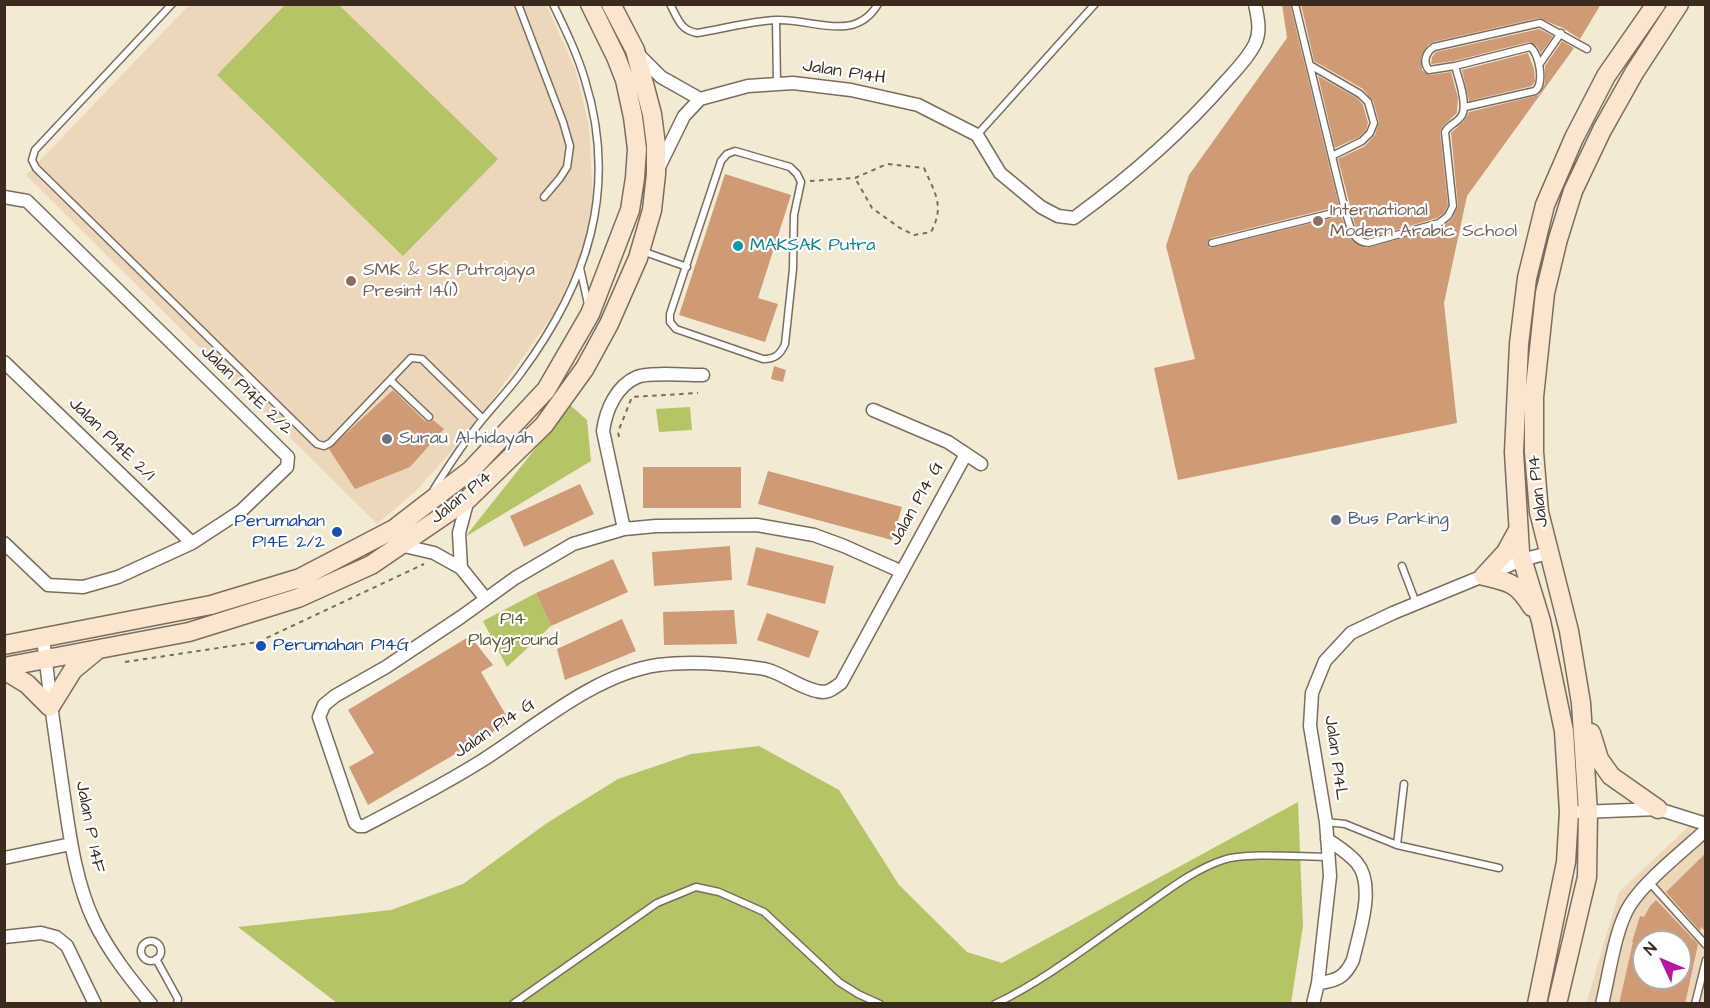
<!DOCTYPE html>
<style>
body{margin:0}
#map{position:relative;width:1710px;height:1008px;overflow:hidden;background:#f3ead4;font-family:"Architects Daughter",sans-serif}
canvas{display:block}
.frame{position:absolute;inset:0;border:6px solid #3b2a1e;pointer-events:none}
.north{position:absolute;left:1632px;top:930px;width:60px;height:60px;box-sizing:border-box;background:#fff;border:2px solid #b1aaa5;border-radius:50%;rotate:314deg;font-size:16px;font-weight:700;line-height:24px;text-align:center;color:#3b2a1e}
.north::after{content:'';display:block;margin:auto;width:21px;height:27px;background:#b5179e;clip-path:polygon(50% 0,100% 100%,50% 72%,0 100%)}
</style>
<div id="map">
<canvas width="1710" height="1008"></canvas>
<div class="frame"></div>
<div class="north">N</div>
</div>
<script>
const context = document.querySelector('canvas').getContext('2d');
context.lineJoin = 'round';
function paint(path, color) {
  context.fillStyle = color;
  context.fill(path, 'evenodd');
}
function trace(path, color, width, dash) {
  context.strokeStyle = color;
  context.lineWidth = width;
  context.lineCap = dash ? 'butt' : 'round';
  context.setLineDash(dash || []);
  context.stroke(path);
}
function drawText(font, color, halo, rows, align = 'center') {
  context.font = font + ' "Architects Daughter",sans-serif';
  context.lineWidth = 4.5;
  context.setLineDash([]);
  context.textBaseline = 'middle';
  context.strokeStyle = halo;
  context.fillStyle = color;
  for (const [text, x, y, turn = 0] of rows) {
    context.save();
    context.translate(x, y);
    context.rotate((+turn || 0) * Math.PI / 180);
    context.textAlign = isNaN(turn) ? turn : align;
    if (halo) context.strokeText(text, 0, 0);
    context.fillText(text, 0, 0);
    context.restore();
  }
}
paint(new Path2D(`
 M546,4l30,67 13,55 4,74 -9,48 -30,66 -82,114 -55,62 -40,34 -351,-349 163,-170z
 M1705,811v192l-119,1 33,-112zM1644,942h36v36h-36z`), '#edd7bb');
paint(new Path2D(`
 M285,5h54l159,154 -95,97 -186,-181z
 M570,405l17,15 4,41 -126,76z
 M690,407l2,23 -33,2 -3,-23z
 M536,593l15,33 -44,41 -24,-46z
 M759,746l80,44 60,95 68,67 35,11 296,-161 5,124 -12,77h-954l-99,-76 153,-17 72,-26 84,-61 71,-44 73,-25z`), '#b4c467');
paint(new Path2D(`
 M1282,4h8l49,202 -128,32 -4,4 3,6 131,-32 10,23 9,7 7,2 75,-21 10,-8 6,-13 -7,-73 13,-12 5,-9 70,-17 6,-12v-17l17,-25 12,7 -107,148 -23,107 13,120 -279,57 -24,-112 41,-9 -29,-113 23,-71 98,-137z
 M1301,4h300l-21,35 -17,-11 -24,-10 -106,24 -5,3 -7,12 1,13 7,5 22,-3 7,26 -1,15 -14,13 -3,6 8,73 -4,8 -7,5 -69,20 -7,-3 -6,-10 -17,-66 27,-13 10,-11 4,-13 -6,-21 -10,-12 -49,-28z
 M1539,29l14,7 -12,17 -4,-7 -8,-4 -75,19 -22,3 -1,-1 1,-6 4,-5z
 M1528,53l6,16 1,12 -3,5 -63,15 -7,-31z
 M1318,76l39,22 6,7 5,18 -2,7 -7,7 -24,11z
 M725,174l66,21 -33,103 20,6 -13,38 -86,-27z
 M774,366l12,4 -3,12 -12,-3z
 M393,390l32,31 5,1 3,-2 11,9 -34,38 -55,22 -26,-40z
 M643,467h98v41h-98z
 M768,471l134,36 -10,33 -134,-36z
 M580,484l14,30 -70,33 -14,-31z
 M730,546l2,34 -78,6 -2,-34z
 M756,547l78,19 -9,38 -78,-19z
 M613,559l15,33 -77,34 -15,-33z
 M734,610l3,34 -73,1 -1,-33z
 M767,613l52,18 -10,27 -52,-18z
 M622,619l14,32 -71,29 -8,-31z
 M470,636l23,29 -12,7 29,50 -142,83 -19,-38 25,-14 -26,-43z
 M1706,853v79l-5,-5 -1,4 -34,-39z
 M1656,900l42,44 -13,60h-66l14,-62h-1l8,-26 4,1 6,-11zM1644,942h36v36h-36z`), '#cf9a76');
const service = new Path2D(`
 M172,4l-137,146 -3,10 4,8 281,276 7,2 6,-3 81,-85 11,1 61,60
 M518,4l45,118 7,24 -3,21 -7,11 -16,19
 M670,4c8,15 10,26 27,29 25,-4 54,-12 79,-13 35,-2 79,24 102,-16
 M1295,4l50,206c5,14 6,32 23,33l71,-20 9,-7 5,-10 -8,-74c4,-8 13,-9 17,-17 6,-11 -4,-38 -7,-49
 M776,20l1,64
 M1310,65l50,29 8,8 6,21 -4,10 -8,8 -30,15
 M1539,65l22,-32
 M1465,107l70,-16c10,-7 4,-39 -5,-44l-75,19 -26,4c-7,-8 -3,-18 5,-23l106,-24 47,26
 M977,135l118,-131
 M735,151l55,16 7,7 4,8 -7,33 -1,54 -8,75c-5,11 -10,15 -22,15l-87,-30 -6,-7v-8l51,-153 6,-7z
 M1212,243l133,-33
 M642,251l45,16
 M580,268l8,36
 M390,380l39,37
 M434,489c12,-19 24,-38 38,-56 15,-21 34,-39 49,-60 66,-89 98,-183 64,-293 -8,-27 -20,-51 -32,-76
 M1402,566l14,37
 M1326,822l19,2 52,21 102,23
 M1397,845l7,-61
 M1650,883l56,62
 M141 951a10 10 0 1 1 20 0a10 10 0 1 1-20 0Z
 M156,959l22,40 -1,5
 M513,1004l144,-101 39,-16 23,5 45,20 75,70 19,12 22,10
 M995,1004c52,-25 98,-62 146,-95 26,-18 52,-39 82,-49 23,-8 79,-3 105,-3
 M1695,1004l11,-44`);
const minor = new Path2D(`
 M636,52l25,25 39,22
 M659,167l25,-51 16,-17 48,-13 45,-3 58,7 67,15 59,30 23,38 41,34 17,9 16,2c55,-40 108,-86 153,-138 10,-11 21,-22 28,-36 6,-13 3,-25 0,-40
 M4,197l23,4 261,256 -1,10 -46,44 -49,32 -74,34 -35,10 -35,-2 -44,-42
 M4,362l188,181
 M873,410l75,32 33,22
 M624,529l-21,-98c3,-21 13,-45 34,-54 11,-5 51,-2 66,-2
 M400,545l34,8 27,15 25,31
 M461,568l-2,-35 9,-34
 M900,571l-56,-25 -30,-11 -57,-10 -101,1 -32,3 -51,15 -58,34 -54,39 -75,50 -51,29 -11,9 -5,12 36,106 4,3h5c40,-21 81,-42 119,-66 52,-33 112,-86 175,-95 30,-4 60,-2 91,2 7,1 15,1 22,4 15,5 30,17 46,20 10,3 16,-2 24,-8l125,-229
 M43,638c6,53 13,106 21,159 6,41 12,86 30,124 15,31 35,56 57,83
 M1580,812l78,-3 48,15
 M4,858l67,-14
 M4,937l37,-4 15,4 11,9 28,58
 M1318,983c19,-2 27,-6 35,-23 6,-27 23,-74 4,-97 -8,-10 -19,-16 -30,-24
 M1313,1004l5,-21 12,-107 -4,-54 -16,-96 2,-33 13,-32 26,-28 42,-20 129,-53 26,-7
 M1602,1004c7,-28 13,-76 28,-99 16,-25 53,-54 76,-75`);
const secondary = new Path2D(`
 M1484,576c26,6 33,7 48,31
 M1484,576l22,-24 12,-22
 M4,645l207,-40 89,-27 94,-49 31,-24 46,-35 75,-80 44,-76 40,-104 5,-32 2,-29 -4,-32 -8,-37 -9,-23 -26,-53
 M4,667l185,-35 109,-34 73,-33 97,-66 76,-74 41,-57 24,-44 29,-66 14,-48 4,-36v-29l-4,-31 -17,-64 -24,-46
 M4,670l23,14 23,23 23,-37 23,-19
 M1591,733l8,26 12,17 47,33
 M1537,1004l29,-142 3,-50 -5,-81 -23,-110 -21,-69 -6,-100 5,-108 8,-66 18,-73 29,-67 32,-62 50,-72
 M1557,1004l30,-127 1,-65 -7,-109 -12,-72 -30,-119 -5,-60v-55l11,-104 13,-54 15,-48 29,-61 32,-57 45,-69`);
trace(service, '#7b6d5e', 9);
trace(minor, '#7b6d5e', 15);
trace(secondary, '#7b6d5e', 21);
trace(new Path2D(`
 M810,181l45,-3 32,-14 37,4c11,25 21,38 7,64l-17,3 -14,-7 -28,-20 -17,-30
 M619,437l-1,-5 14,-35 66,-4
 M125,662l133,-20 166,-78`), '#7b6d5e', 2, [4.5, 4.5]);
trace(service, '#fff', 6);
trace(minor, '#fff', 12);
trace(secondary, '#fce5cf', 18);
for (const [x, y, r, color] of [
 [1318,221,6,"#8d6e63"],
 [738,246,6,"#0f9aa8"],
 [351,281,6,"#8d6e63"],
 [387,439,6,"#6b7280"],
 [1336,520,6,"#5c6f8a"],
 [337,532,6,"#1a4fb4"],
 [261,646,6,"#1a4fb4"]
]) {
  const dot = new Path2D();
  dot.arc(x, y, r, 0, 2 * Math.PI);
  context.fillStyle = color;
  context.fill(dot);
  trace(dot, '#fff', 2);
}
drawText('18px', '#3b2a1e', '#fff', [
 ["Jalan P14H",844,73,9],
 ["Jalan P14E 2/2",246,391,44],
 ["Jalan P14E 2/1",111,440,44],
 ["Jalan P14",1539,491,-97],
 ["Jalan P14",462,498,-39],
 ["Jalan P14 G",917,504,-61],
 ["Jalan P14 G",495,729,-34],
 ["Jalan P14L",1335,758,82],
 ["Jalan P 14F",89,827,79]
]);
drawText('18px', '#785e54', '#fff', [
 ["International",1330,211],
 ["Modern Arabic School",1330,232],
 ["SMK & SK Putrajaya",363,271],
 ["Presint 14(1)",363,292]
], 'left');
drawText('18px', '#0d838f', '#fff', [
 ["MAKSAK Putra",750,246]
], 'left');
drawText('18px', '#5b616d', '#fff', [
 ["Surau Al-hidayah",399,439]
], 'left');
drawText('18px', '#4e5e75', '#fff', [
 ["Bus Parking",1348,520]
], 'left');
drawText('18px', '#164399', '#fff', [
 ["Perumahan",325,522],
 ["P14E 2/2",325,543],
 ["Perumahan P14G",273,646,"left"]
], 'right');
drawText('18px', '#5f5834', '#fff', [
 ["P14",513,620],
 ["Playground",513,641]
]);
</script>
